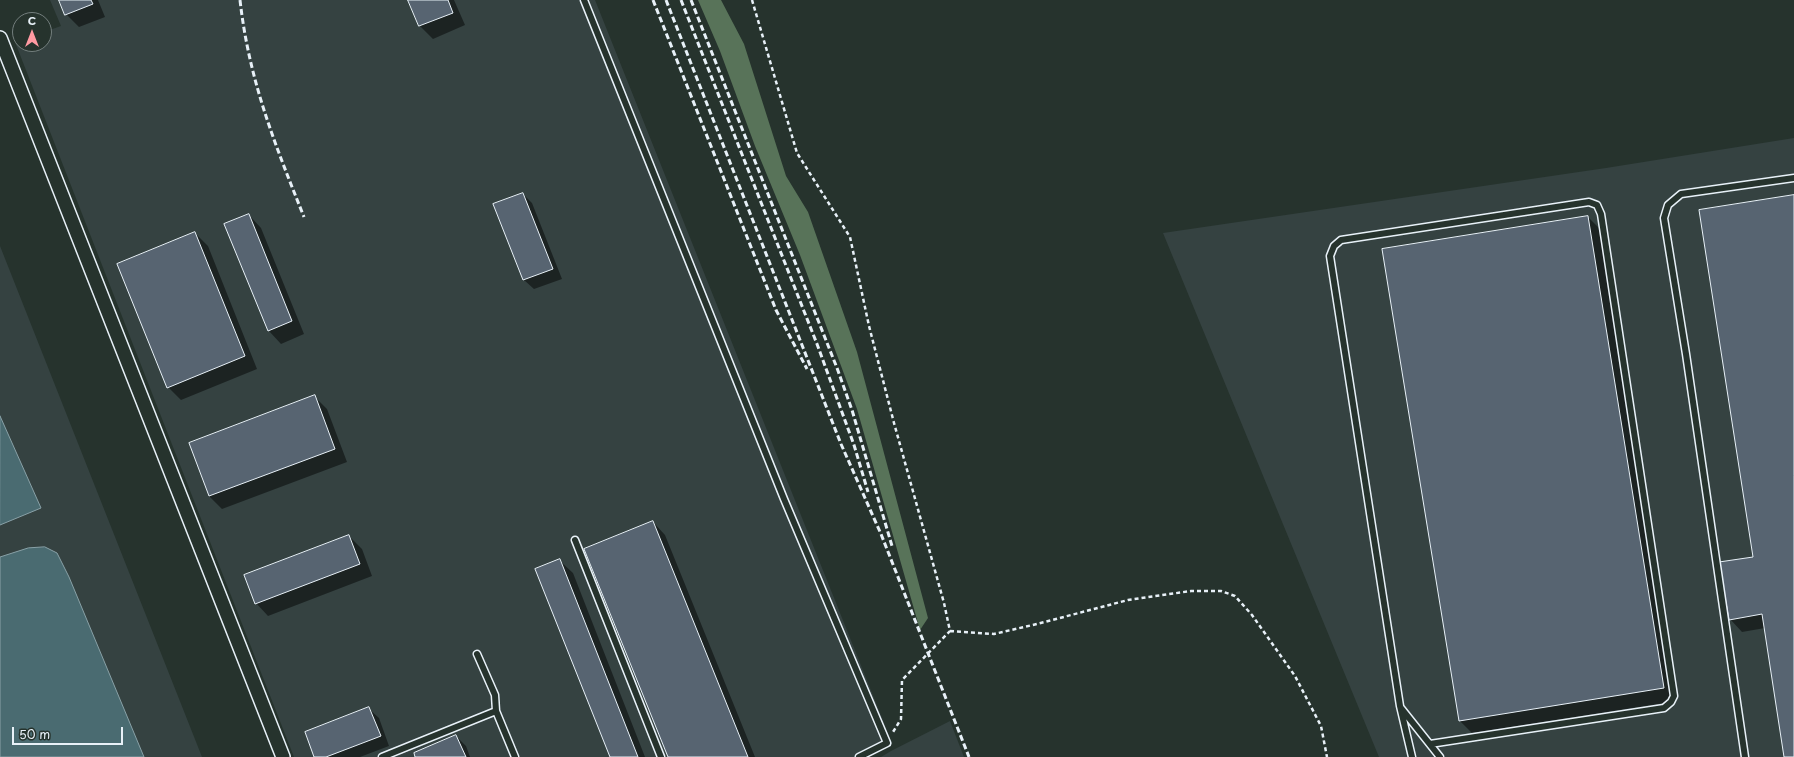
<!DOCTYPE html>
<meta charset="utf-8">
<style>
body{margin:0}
#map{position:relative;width:1794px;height:757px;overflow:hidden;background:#26332d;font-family:"Playpen Sans",sans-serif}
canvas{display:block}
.north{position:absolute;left:12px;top:12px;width:40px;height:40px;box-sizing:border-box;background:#26332d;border:1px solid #747f7e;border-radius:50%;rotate:0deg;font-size:11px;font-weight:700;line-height:16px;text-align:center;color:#e8f1f8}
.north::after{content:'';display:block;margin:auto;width:14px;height:18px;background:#ff9aa2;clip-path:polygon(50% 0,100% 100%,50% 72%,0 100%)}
.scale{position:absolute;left:12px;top:727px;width:111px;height:18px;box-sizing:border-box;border:2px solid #e8f1f8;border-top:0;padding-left:5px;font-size:12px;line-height:14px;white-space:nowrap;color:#e8f1f8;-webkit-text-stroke:3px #26332d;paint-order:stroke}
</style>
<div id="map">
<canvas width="1794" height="757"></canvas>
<div class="north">С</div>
<div class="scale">50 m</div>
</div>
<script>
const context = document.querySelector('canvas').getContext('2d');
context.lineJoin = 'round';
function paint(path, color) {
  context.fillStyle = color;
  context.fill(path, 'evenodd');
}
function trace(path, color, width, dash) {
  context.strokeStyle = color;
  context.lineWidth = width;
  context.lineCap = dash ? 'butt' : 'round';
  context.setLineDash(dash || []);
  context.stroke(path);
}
paint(new Path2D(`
 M50,0h545l297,743 -31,14h-567l-279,-715 5,-1v3h24v-12l17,-6z
 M1794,138v619h-415l-216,-524 443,-65z
 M0,246l202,511h-202z
 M950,721l14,36h-83l10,-6z`), '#354241');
paint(new Path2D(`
 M698,0h23l23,44 42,132 22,36 49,140 71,266 -8,12 -63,-221 -57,-154 -45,-109 -35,-95z`), '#587359');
const water = new Path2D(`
 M0,416l41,92 -41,17z
 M45,547l12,6 12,24 75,180h-144v-200l28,-9z`);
paint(water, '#4a6b71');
trace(water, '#89a1a7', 1);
paint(new Path2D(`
 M60,0h38l7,17 -26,10 -13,-13z
 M409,0h45l11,25 -32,14 -13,-13z
 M523,194l9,9 30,76 -28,10 -10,-9 -29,-75z
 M1794,196v561h-9l-20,-129 -23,4 -12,-13 24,-61z
 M249,215l12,13 43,106 -23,10 -12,-13 -43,-106z
 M1588,217l12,12 77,472 -205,32 -12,-12z
 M195,233l13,13 49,123 -76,31 -13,-13z
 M315,397l12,12 20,53 -125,47 -13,-13 -19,-53z
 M653,522l12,13 90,222h-86z
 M349,536l13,13 10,27 -104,40 -12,-13z
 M560,561l13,12 72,184h-34z
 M369,709l10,9 10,28 -29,11h-44z
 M456,736l10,10 4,11h-54z`), '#0007');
const building = new Path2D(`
 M59,0h32l2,4 -28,11z
 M408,0h40l5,13 -34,13z
 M523,193l30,76 -30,11 -30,-76z
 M1794,195v562h-10l-22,-143 -33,6 -10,-58 34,-5 -54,-347z
 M249,214l43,107 -24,10 -44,-107z
 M1588,216l76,472 -205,33 -77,-472z
 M195,232l50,124 -78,32 -50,-124z
 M315,395l20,54 -126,47 -20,-53z
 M653,521l95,236h-80l-84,-208z
 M349,535l11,29 -105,40 -11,-29z
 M560,559l78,198h-28l-75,-188z
 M369,707l12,29 -55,21h-12l-9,-25z
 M456,735l10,22h-51l-1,-4z`);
paint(building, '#576471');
trace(building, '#e8f1f8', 1);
const service = new Path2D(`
 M584,0l200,499 103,244 -28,14
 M575,540l86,217
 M477,654l18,41 1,16 19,46
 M1401,708l39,49
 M382,757l114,-46
 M1412,757l-12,-51 -70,-450 4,-10 7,-6 248,-38 8,3 4,9 73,482 -3,6 -7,6 -234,36
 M1745,757l-59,-403 -22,-136 4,-13 13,-11 113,-16`);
const minor = new Path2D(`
 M0,38l283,719`);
trace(service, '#e8f1f8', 9);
trace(minor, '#e8f1f8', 16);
trace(new Path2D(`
 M752,0l45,153 53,84 19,89 25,97 50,180 6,28 -48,49 -1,39 -8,13
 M950,631l44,3 43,-10 91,-24 63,-9h30l14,5 17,19 43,61 26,50 6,31`), '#e8f1f8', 2.5, [4, 3]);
trace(service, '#26332d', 6);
trace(minor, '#26332d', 13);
trace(new Path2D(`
 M240,0c9,80 34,142 64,217
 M653,0l123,310 31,59
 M666,0l175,444 40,90 88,223
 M681,0l136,344 37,101 14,47
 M691,0l146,368 15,42 40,136`), '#e8f1f8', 3, [6, 3]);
</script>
